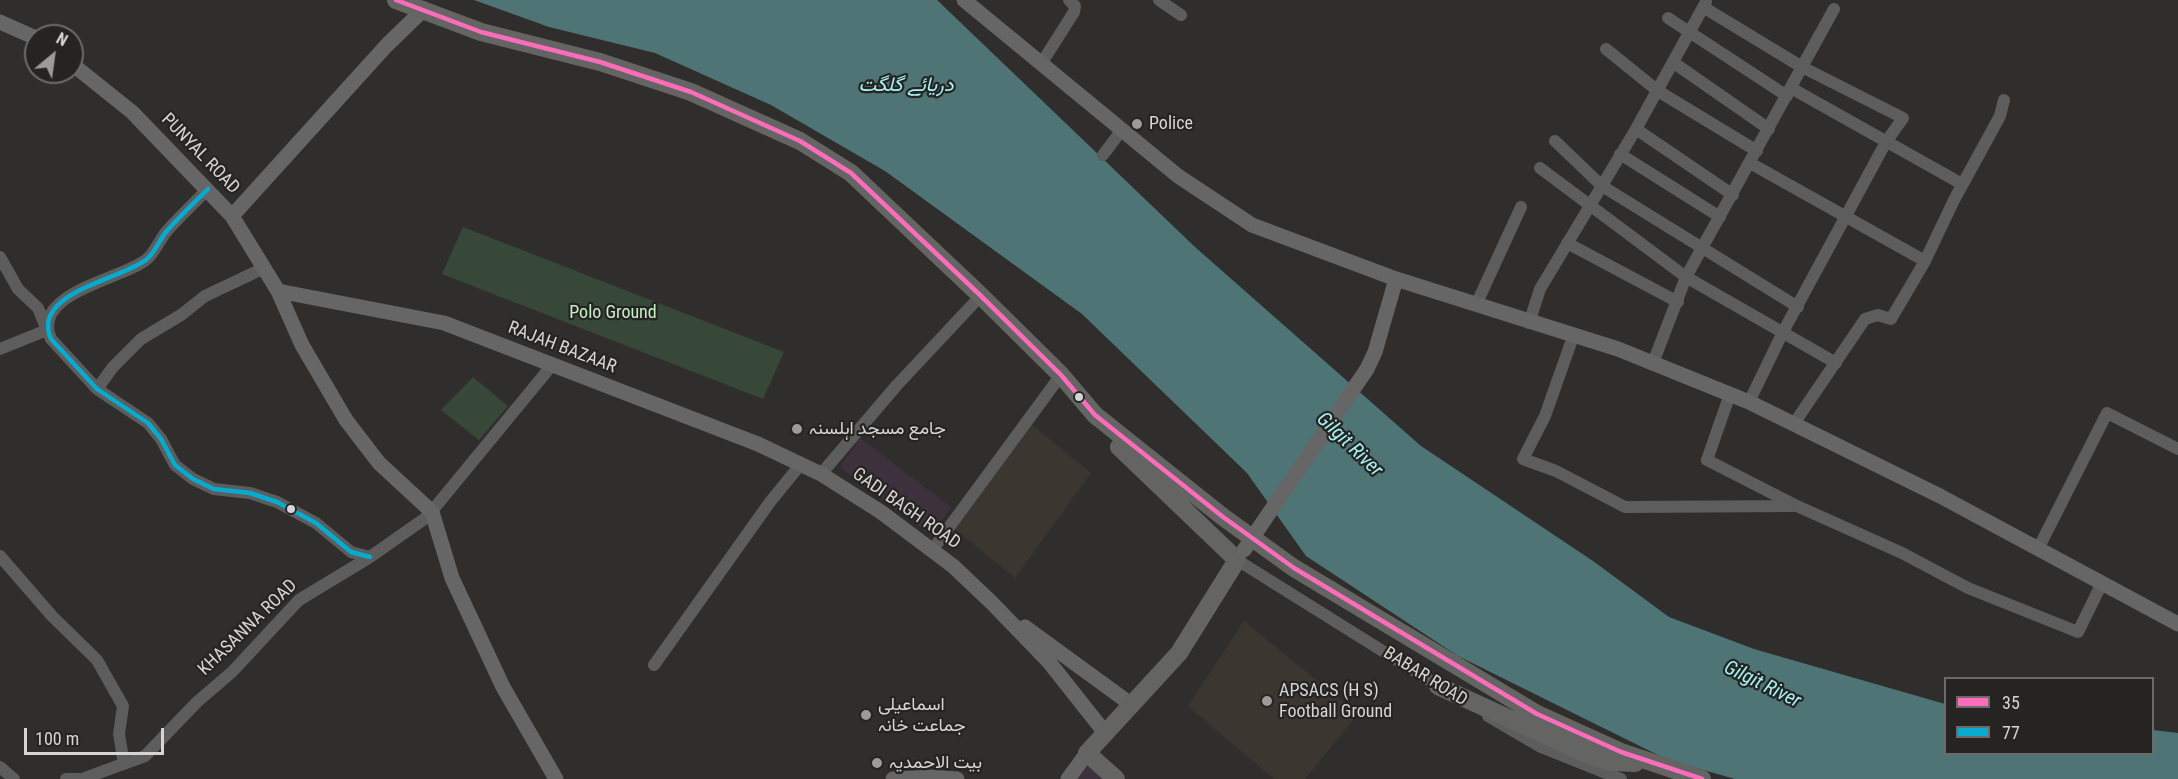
<!DOCTYPE html>
<meta charset="utf-8">
<style>
body{margin:0}
#map{position:relative;width:2178px;height:779px;overflow:hidden;background:#2f2e2d;font-family:"Roboto Condensed",sans-serif}
canvas{display:block}
.legend{position:absolute;left:1944px;top:677px;width:210px;height:78px;box-sizing:border-box;background:#262422;border:2px solid #6c6b69;margin:0;padding:8px 10px;list-style:none;font-size:18px;color:#d6d5d4}
.legend li{display:flex;align-items:center;gap:12px;height:30px}
.legend b{width:30px;border:2px solid #6c6b69}
.north{position:absolute;left:24px;top:24px;width:60px;height:60px;box-sizing:border-box;background:#262422;border:2px solid #6c6b69;border-radius:50%;rotate:29deg;font-size:16px;font-weight:700;line-height:24px;text-align:center;color:#d6d5d4}
.north::after{content:'';display:block;margin:auto;width:21px;height:27px;background:#9c9b9a;clip-path:polygon(50% 0,100% 100%,50% 72%,0 100%)}
.scale{position:absolute;left:24px;top:728px;width:140px;height:27px;box-sizing:border-box;border:3px solid #d6d5d4;border-top:0;padding-left:8px;font-size:18px;line-height:21px;white-space:nowrap;color:#d6d5d4;-webkit-text-stroke:4px #262422;paint-order:stroke}
</style>
<div id="map">
<canvas width="2178" height="779"></canvas>
<ul class="legend">
<li><b style="height:8px;background:#fb6dba"></b>35</li>
<li><b style="height:8px;background:#06acd0"></b>77</li>
</ul>
<div class="north">N</div>
<div class="scale">100 m</div>
</div>
<script>
const context = document.querySelector('canvas').getContext('2d');
context.lineJoin = 'round';
function paint(path, color) {
  context.fillStyle = color;
  context.fill(path, 'evenodd');
}
function trace(path, color, width, dash) {
  context.strokeStyle = color;
  context.lineWidth = width;
  context.lineCap = dash ? 'butt' : 'round';
  context.setLineDash(dash || []);
  context.stroke(path);
}
function drawText(font, color, halo, rows, align = 'center') {
  context.font = font + ' "Roboto Condensed",Vazirmatn,sans-serif';
  context.lineWidth = 4.5;
  context.setLineDash([]);
  context.textBaseline = 'middle';
  context.strokeStyle = halo;
  context.fillStyle = color;
  for (const [text, x, y, turn = 0] of rows) {
    context.save();
    context.translate(x, y);
    context.rotate((+turn || 0) * Math.PI / 180);
    context.textAlign = isNaN(turn) ? turn : align;
    if (halo) context.strokeText(text, 0, 0);
    context.fillText(text, 0, 0);
    context.restore();
  }
}
paint(new Path2D(`
 M860,438l91,69 -19,29 -92,-69z
 M1086,753l30,26h-48z`), '#3c313d');
paint(new Path2D(`
 M1026,420l65,53 -76,105 -65,-53z
 M1244,621l114,93 -53,65h-31l-86,-73z`), '#3c3631');
paint(new Path2D(`
 M463,227l321,125 -21,47 -321,-125z
 M473,377l35,29 -29,34 -38,-30z`), '#384838');
paint(new Path2D(`
 M474,0h463l258,247 226,199 172,115 76,56 85,32 191,55 1,50h206l1,-24 25,3v46h-443l-67,-19 -210,-104 -152,-100 -59,-83 -165,-159 -197,-143 -114,-66 -116,-52 -106,-26z`), '#4e7475');
trace(new Path2D(`
 M1159,0l22,15
 M1703,7l99,60 101,51 -17,24 -103,190 -34,70
 M1668,18l119,78
 M1606,49l52,42 99,60
 M1674,63l95,66
 M1041,64l33,-52 1,-6 -6,-6
 M1791,88l171,96
 M1636,129l97,66
 M1555,141l47,45 196,121
 M1620,154l100,63
 M1103,155l18,-24
 M1750,163l175,98
 M1540,168l146,109 150,86
 M208,189c-14,14 -29,28 -42,43 -7,9 -11,20 -19,27 -23,20 -117,33 -96,80l46,50 51,34 13,16 14,26 18,14 21,10 36,4 27,9 39,21 35,29 19,5
 M1567,243l111,59
 M0,257l18,32 20,19 9,22 -47,19
 M1476,305l45,-98
 M1529,323l11,-34 96,-160 70,-127
 M1574,334l-29,82 -22,43 33,12 69,36 168,-1
 M1653,363l33,-86 148,-268
 M97,389l16,-22 28,-28 40,-24 24,-19 57,-27
 M1730,394l-23,66 90,46 105,47 66,35 110,44 24,-49
 M1793,425l72,-106 13,-4 13,4 34,-58 29,-61 46,-84 4,-16
 M821,474l76,-89 76,-81
 M933,549l128,-174
 M2038,549l69,-136 71,36
 M0,556l52,60 45,44 26,46 -4,28 5,30
 M1237,560l208,130
 M654,665l116,-163 31,-38
 M1488,716l53,31 80,32
 M0,767l14,12
 M85,778l60,-22 52,-54 35,-30 67,-72 71,-43 57,-40 126,-153
 M66,779h19`), '#5d5d5d', 12);
trace(new Path2D(`
 M964,0l214,176 74,49 144,54 222,70 131,53 191,94 238,128
 M0,22l36,16
 M72,64l60,48 100,104 46,75 24,54 44,75 33,43 53,49 20,66 51,109 53,92
 M232,216l154,-170 36,-35
 M278,291l166,32 314,121 63,30 60,38 72,54 39,37 57,59 57,72
 M1367,369l8,-17 21,-73
 M1025,627l107,78
 M893,779l36,-2 28,2
 M1068,779l19,-26`), '#676666', 15);
trace(new Path2D(`
 M396,0l85,32 119,30 91,30 109,49 51,32 129,122 81,80 34,40 128,102 71,51 243,146 84,38 81,27
 M1438,686l155,71 19,5 23,1
 M1116,779l-29,-26 92,-100 58,-93 -118,-113`), '#646463', 18);
trace(new Path2D(`
 M1244,550l123,-181`), '#676666', 15);
trace(new Path2D(`
 M396,0l85,32 119,30 91,30 109,49 51,32 129,122 81,80 34,40 128,102 71,51 243,146 84,38 81,27`), '#fb6dba', 4.5);
trace(new Path2D(`
 M208,189c-14,14 -29,28 -42,43 -7,9 -11,20 -19,27 -23,20 -117,33 -96,80l46,50 51,34 13,16 14,26 18,14 21,10 36,4 27,9 39,21 35,29 19,5`), '#06acd0', 4.5);
for (const [x, y, r, color] of [
 [1137,124,6,"#9c9b9a"],
 [1079,397,5,"#d6d5d4"],
 [797,429,6,"#9c9b9a"],
 [291,509,5,"#d6d5d4"],
 [1267,701,6,"#9c9b9a"],
 [866,715,6,"#9c9b9a"],
 [877,763,6,"#9c9b9a"]
]) {
  const dot = new Path2D();
  dot.arc(x, y, r, 0, 2 * Math.PI);
  context.fillStyle = color;
  context.fill(dot);
  trace(dot, '#262422', 2);
}
drawText('18px', '#d6d5d4', '#262422', [
 ["Police",1149,124],
 ["جامع مسجد اہلسنہ",809,429],
 ["APSACS (H S)",1279,691],
 ["Football Ground",1279,712],
 ["اسماعیلی",878,705],
 ["جماعت خانہ",878,726],
 ["بیت الاحمدیہ",889,763]
], 'left');
drawText('18px', '#d6d5d4', '#262422', [
 ["PUNYAL ROAD",200,154,46],
 ["RAJAH BAZAAR",562,348,21],
 ["GADI BAGH ROAD",906,509,35],
 ["KHASANNA ROAD",248,628,-44],
 ["BABAR ROAD",1425,677,32]
]);
drawText('18px', '#c2f1c4', '#262422', [
 ["Polo Ground",613,313]
]);
drawText('italic 20px', '#a3f2f4', '#262422', [
 ["دریائے گلگت",906,86],
 ["Gilgit River",1349,445,44],
 ["Gilgit River",1762,685,26]
]);
</script>
